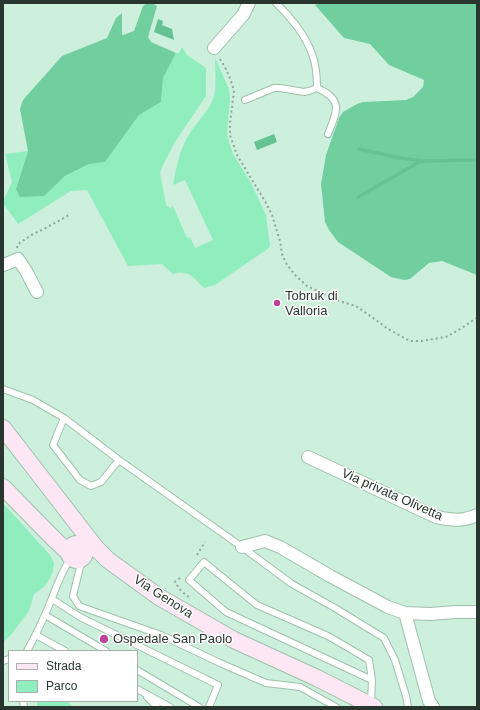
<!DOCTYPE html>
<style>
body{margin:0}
#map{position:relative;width:480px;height:710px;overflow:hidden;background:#cdf0dc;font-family:Arial,sans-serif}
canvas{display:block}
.frame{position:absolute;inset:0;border:4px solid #29362f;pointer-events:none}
.legend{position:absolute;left:8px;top:650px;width:130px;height:52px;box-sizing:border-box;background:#fff;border:1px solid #a9afac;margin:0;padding:5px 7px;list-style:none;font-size:12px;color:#29362f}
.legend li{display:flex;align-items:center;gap:8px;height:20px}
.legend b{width:20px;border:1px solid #a9afac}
</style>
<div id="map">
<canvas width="480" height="710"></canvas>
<div class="frame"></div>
<ul class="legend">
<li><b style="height:5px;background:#fde7f5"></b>Strada</li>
<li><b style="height:11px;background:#90eebe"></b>Parco</li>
</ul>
</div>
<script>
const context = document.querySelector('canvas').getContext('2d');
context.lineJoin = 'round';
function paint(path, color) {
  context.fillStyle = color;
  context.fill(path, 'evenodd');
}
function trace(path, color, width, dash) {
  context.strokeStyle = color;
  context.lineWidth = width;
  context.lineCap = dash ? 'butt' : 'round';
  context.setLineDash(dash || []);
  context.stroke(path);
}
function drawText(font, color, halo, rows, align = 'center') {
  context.font = font + ' Arial,sans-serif';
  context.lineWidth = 3;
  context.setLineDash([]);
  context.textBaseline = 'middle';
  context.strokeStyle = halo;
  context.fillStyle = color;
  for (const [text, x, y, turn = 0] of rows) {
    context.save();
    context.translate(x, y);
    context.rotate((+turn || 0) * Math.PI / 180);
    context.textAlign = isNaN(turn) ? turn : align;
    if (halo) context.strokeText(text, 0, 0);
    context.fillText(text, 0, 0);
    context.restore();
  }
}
paint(new Path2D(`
 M182,47l5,8 19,13v28l-31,46 -12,23 -3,8 6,32 4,3 3,-2 14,32 3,-1 5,11 18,-8 -28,-60 -12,5c3,-16 6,-33 14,-47 7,-14 21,-25 26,-39 4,-11 2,-28 2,-40l1,1 13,29 1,11 -3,33 2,9 4,12 17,27 16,34 4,31 -1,2 -54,37 -11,3c-12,-11 -14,-18 -31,-14l-11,-10 -34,2 -41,-76 -16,1 -53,33 -15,-21v-2l9,-19 -7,-28 23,-3 -12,38 28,6 21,-19 24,-12 16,-2 34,-47 22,-13 2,-24 13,-25h3z
 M3,503l47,52 4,8 -1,8 -3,7 -6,9 -10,7 -5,17 -19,25 -7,6z
 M37,701h30l6,6h-36z`), '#90eebe');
paint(new Path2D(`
 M147,3h5l5,3 -9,31 3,5 25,11 -13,25 -2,24 -22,13 -34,47 -16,2 -24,12 -21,20 -24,1 -4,-8 12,-38 -8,-42 3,-9 39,-44 45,-18 9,-20 6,-5v22l4,-1 8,-3 9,-25z
 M319,3h158v272l-35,-14 -13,2 -19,16 -6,1 -13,-3 -47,-31 -6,-4 -9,-12 -4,-8 -4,-38 5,-29 13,-37 4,-6 14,-8 6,-2 43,-2 7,-3 10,-10 1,-7 -35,-15 -19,-21 -26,-6 -29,-33z`), '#70ce9f');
paint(new Path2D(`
 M158,19l5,2 -1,4 10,4 2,11 -20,-8z
 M274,134l3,8 -20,8 -3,-8z`), '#64c293');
trace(new Path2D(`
 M359,149l36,8 27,4 55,-1
 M358,197l63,-36`), '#64c293', 3.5);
const lane = new Path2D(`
 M276,3c14,13 30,33 36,51 4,10 5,22 5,34
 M245,100l29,-12h6l24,4 5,-1 8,-3c27,12 20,23 11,46
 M3,389l30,11 31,18 55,42 123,87 50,37 43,24 49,30 11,22 11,36 2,11
 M64,418l-11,27 27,35 11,6 10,-4 18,-22
 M82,559l-9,37 6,10 82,29 59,28 46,20 34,4 36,20
 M52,599l28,18 138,68 -9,22
 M45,615l61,36
 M36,635l29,16
 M27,651c9,-16 16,-31 23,-48 6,-15 11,-31 21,-45
 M3,661l6,-2
 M137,670l62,37
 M137,689l33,18
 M147,697l10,10
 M23,701l1,6
 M371,703l1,-23 -3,-20 -41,-24 -71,-31 -41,-33 -12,-10 -15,18 37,32 146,68`);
const street = new Path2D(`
 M214,48l29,-33 6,-12
 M3,265l3,-1 12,-5 8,12 11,21
 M308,457l128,60c17,3 25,5 41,-2
 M242,547l23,-6 15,6 50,29 58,31 17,6 25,1 26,-2h21
 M405,613l24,88 4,6`);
const secondary = new Path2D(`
 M3,428l93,120 12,12 51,37 75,43 83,38 57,29
 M3,487l52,53 14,13
 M69 552a8 8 0 1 1 16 0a8 8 0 1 1-16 0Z`);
trace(lane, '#9ec0ad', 8);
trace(street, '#9ec0ad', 14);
trace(secondary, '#9ec0ad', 18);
trace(new Path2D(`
 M220,59l6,10 5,12 3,10 -4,32v12l7,20 29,48 6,12 8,26 2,13 5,11 9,11 11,10 32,15 17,5 20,14 12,9 22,12h11l25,-4 16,-9 10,-7 5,-3
 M17,248l1,-4 15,-10 11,-5 25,-14
 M197,555l8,-13
 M180,578l-5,4 6,9 9,7`), '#8ca697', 2, [2, 3]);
trace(lane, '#fff', 6);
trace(street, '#fff', 12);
trace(secondary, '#fde7f5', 16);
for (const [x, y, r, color] of [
 [277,303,4,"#bb449a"],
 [104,639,5,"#bb449a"]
]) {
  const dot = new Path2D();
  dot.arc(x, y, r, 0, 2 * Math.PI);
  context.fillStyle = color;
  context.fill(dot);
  trace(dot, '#fff', 1.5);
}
drawText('13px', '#29362f', '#fff', [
 ["Tobruk di",285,296],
 ["Valloria",285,311],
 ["Ospedale San Paolo",113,639]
], 'left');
drawText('13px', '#29362f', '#fff', [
 ["Via privata Olivetta",392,495,24],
 ["Via Genova",163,597,33]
]);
</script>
